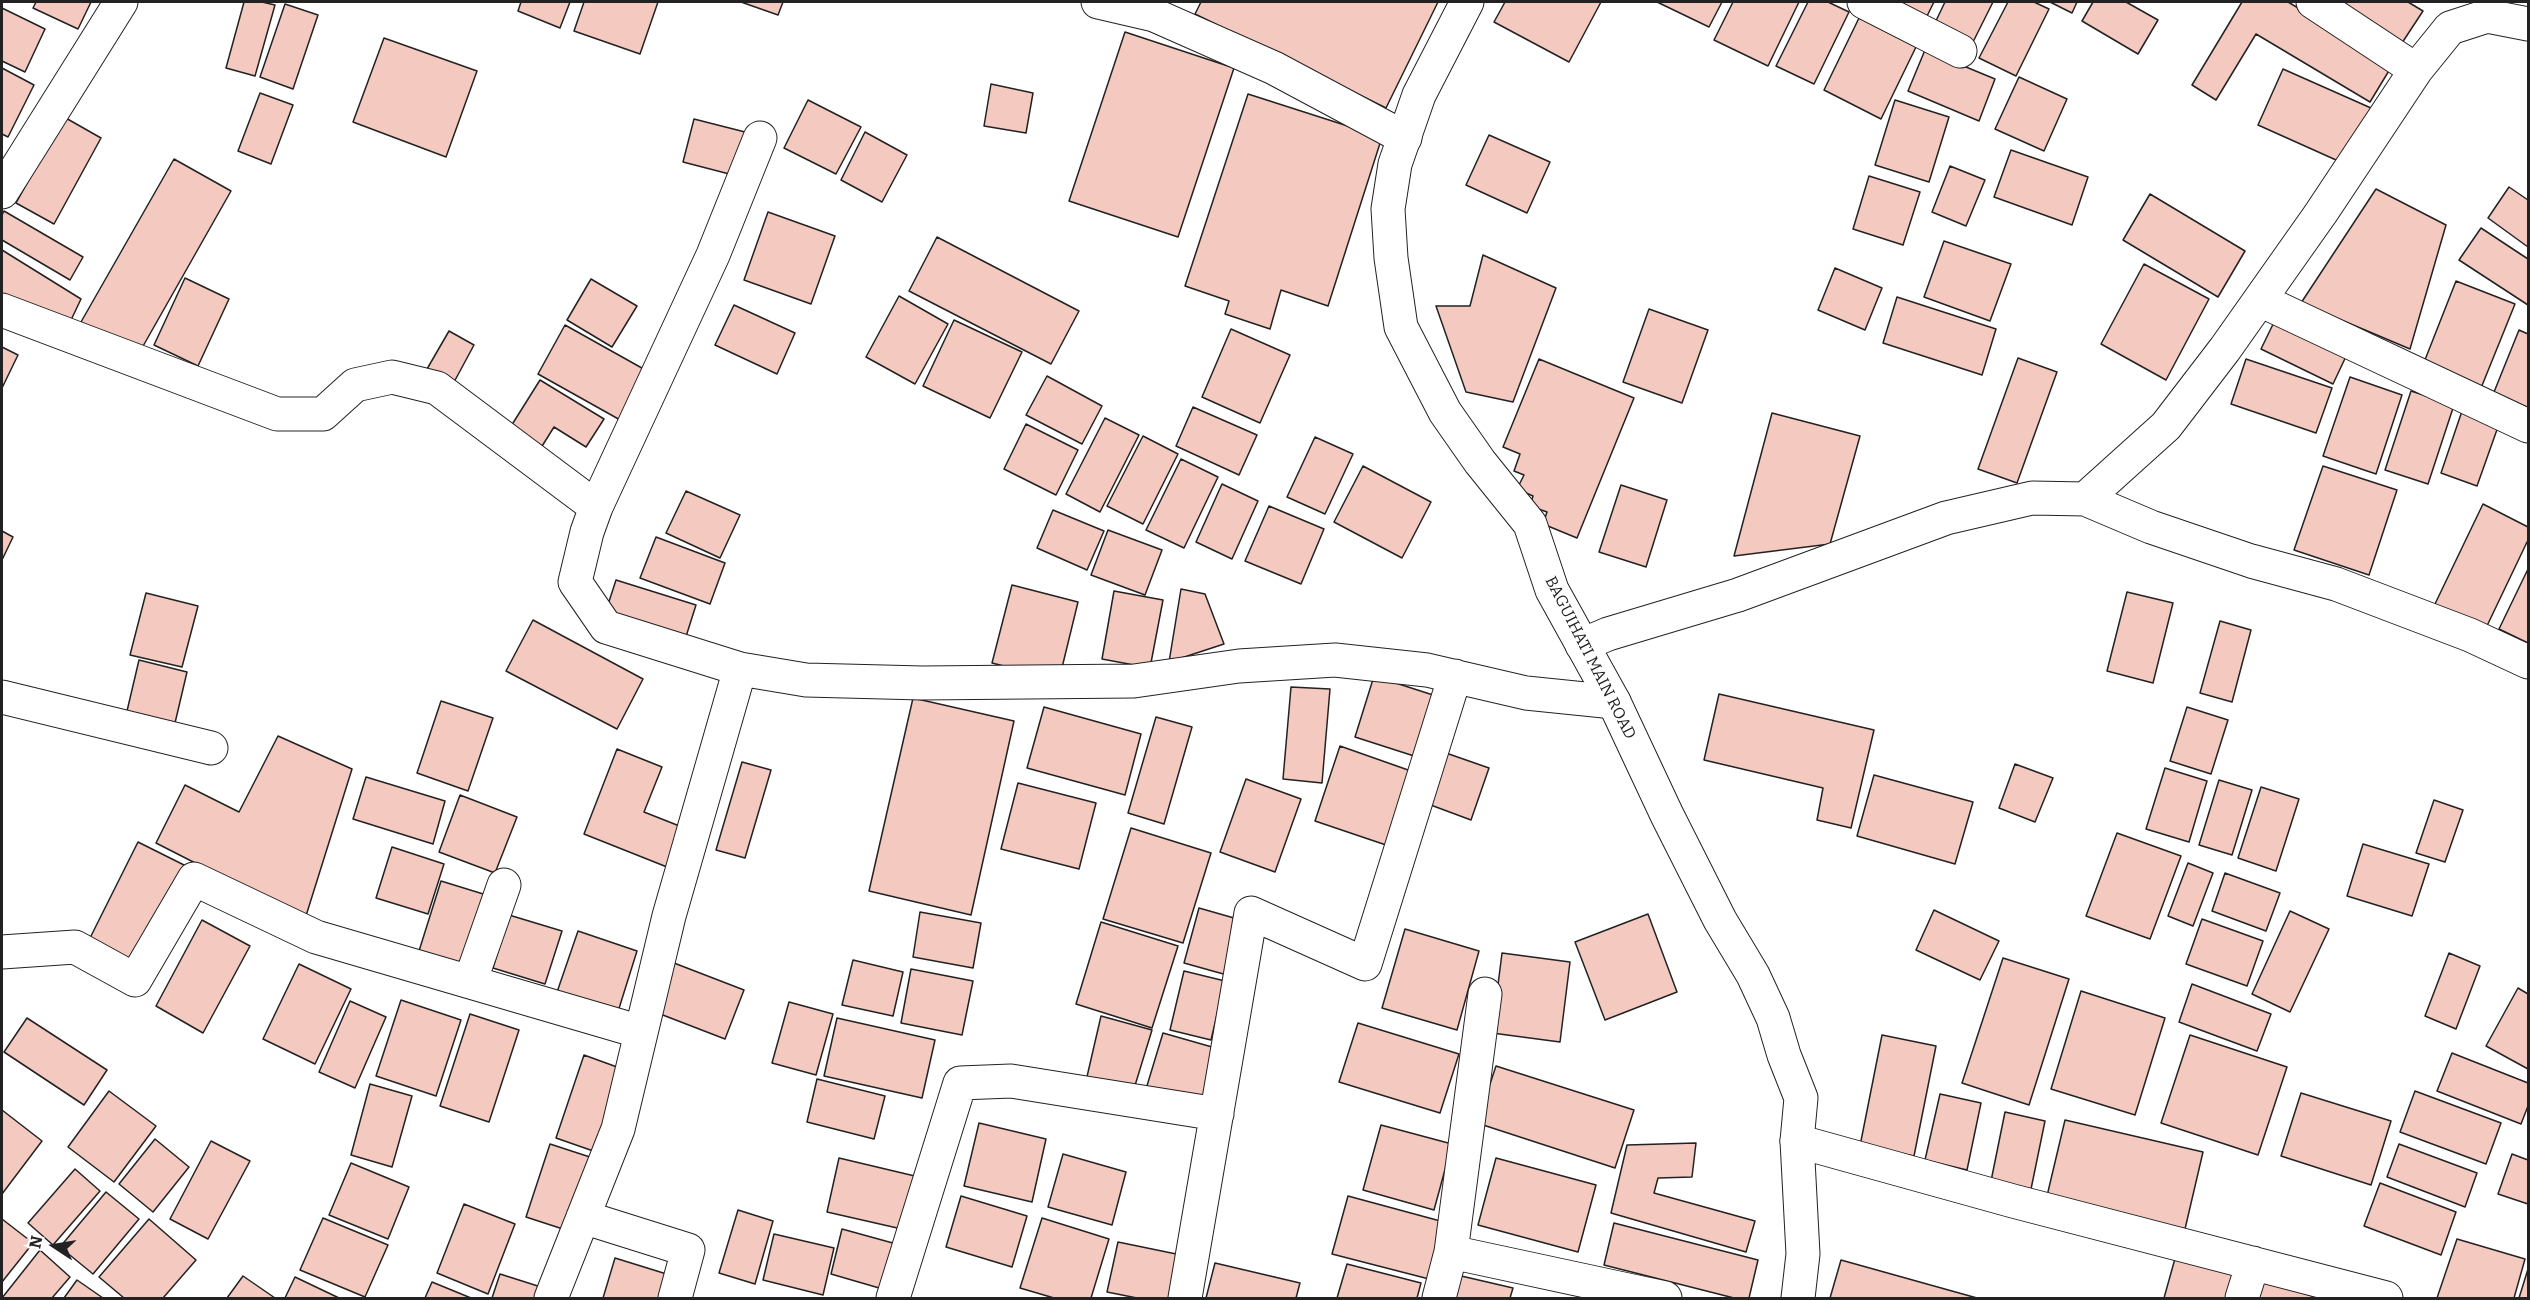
<!DOCTYPE html>
<style>
body{margin:0}
#map{position:relative;width:2530px;height:1300px;overflow:hidden;background:#fff;font-family:Bitter,serif}
canvas{display:block}
.frame{position:absolute;inset:0;border:3px solid #222;pointer-events:none}
.north{position:absolute;left:24px;top:1216px;width:60px;height:60px;-webkit-text-stroke:4px #fff;paint-order:stroke;rotate:282deg;font-size:16px;font-weight:700;line-height:24px;text-align:center;color:#222}
.north::after{content:'';display:block;margin:auto;width:21px;height:27px;background:#222;clip-path:polygon(50% 0,100% 100%,50% 72%,0 100%)}
</style>
<div id="map">
<canvas width="2530" height="1300"></canvas>
<div class="frame"></div>
<div class="north">N</div>
</div>
<script>
const context = document.querySelector('canvas').getContext('2d');
context.lineJoin = 'round';
function paint(path, color) {
  context.fillStyle = color;
  context.fill(path, 'evenodd');
}
function trace(path, color, width, dash) {
  context.strokeStyle = color;
  context.lineWidth = width;
  context.lineCap = dash ? 'butt' : 'round';
  context.setLineDash(dash || []);
  context.stroke(path);
}
function drawText(font, color, halo, rows, align = 'center') {
  context.font = font + ' Bitter,serif';
  context.lineWidth = 4.5;
  context.setLineDash([]);
  context.textBaseline = 'middle';
  context.strokeStyle = halo;
  context.fillStyle = color;
  for (const [text, x, y, turn = 0] of rows) {
    context.save();
    context.translate(x, y);
    context.rotate((+turn || 0) * Math.PI / 180);
    context.textAlign = isNaN(turn) ? turn : align;
    if (halo) context.strokeText(text, 0, 0);
    context.fillText(text, 0, 0);
    context.restore();
  }
}
const building = new Path2D(`
 M36,2h55l-13,27 -45,-21z
 M244,2h18l13,3 -20,71 -29,-8z
 M521,2h49l-10,26 -42,-17z
 M584,2h74l-18,52 -66,-23z
 M741,2h42l-5,13z
 M1201,2h237l-52,106 -191,-94z
 M1505,2h96l-32,60 -75,-40z
 M1657,2h65l-13,25z
 M1733,2h66l-31,64 -54,-26z
 M1808,2h20l21,10 -35,72 -38,-18z
 M1885,2h49l-10,20z
 M1945,2h48l-22,44 -38,-19z
 M2008,2h26l15,7 -33,67 -37,-18z
 M2050,2h27l-5,11z
 M2093,2h33l32,18 -20,34 -56,-33z
 M2242,2h46l105,62 -23,38 -114,-68 -40,66 -24,-15z
 M2327,2h81l15,9 -25,38z
 M285,4l33,11 -25,74 -33,-12z
 M2,8l43,21 -20,43 -23,-11z
 M1859,18l57,29 -35,72 -57,-29z
 M1125,32l109,36 -56,169 -109,-36z
 M384,38l93,33 -31,86 -93,-35z
 M1925,50l70,29 -16,42 -71,-30z
 M2,68l32,17 -26,52 -6,-3z
 M2283,69l88,39 -26,56 -87,-39z
 M2019,77l48,22 -23,52 -49,-22z
 M991,84l42,9 -7,40 -42,-7z
 M260,93l33,12 -22,59 -33,-13z
 M1248,94l134,43 -54,169 -47,-16 -11,39 -45,-15 4,-13 -44,-15z
 M808,100l53,27 -25,47 -52,-26z
 M1895,100l54,17 -20,65 -54,-17z
 M64,117l37,21 -47,86 -38,-21z
 M694,119l55,14 -12,43 -54,-14z
 M865,132l42,23 -25,47 -41,-22z
 M1489,135l61,27 -23,51 -61,-28z
 M2011,150l77,27 -16,48 -78,-28z
 M174,159l57,32 -93,164 -57,-33z
 M1950,166l35,14 -19,46 -34,-14z
 M1869,176l51,16 -17,53 -50,-16z
 M2509,187l19,13v47l-40,-29z
 M2376,189l70,36 -36,124 -109,-46z
 M2150,194l95,57 -27,46 -95,-57z
 M4,211l79,46 -13,23 -68,-40v-25z
 M768,212l67,24 -24,68 -67,-24z
 M2481,228l47,31v46l-69,-45z
 M937,237l142,74 -28,53 -142,-73z
 M1944,241l67,23 -21,57 -66,-24z
 M2,250l79,49 -10,21 -69,-17z
 M1483,255l73,33 -43,114 -47,-10 -30,-86h34z
 M2144,264l65,35 -43,81 -65,-36z
 M1835,268l47,20 -17,42 -47,-20z
 M185,278l44,21 -31,67 -44,-21z
 M591,279l46,27 -25,41 -45,-27z
 M2456,281l59,23 -36,89 -58,-23z
 M899,296l49,28 -33,60 -49,-27z
 M1897,297l99,32 -14,46 -99,-32z
 M734,305l61,28 -18,41 -62,-29z
 M1649,309l59,21 -26,73 -59,-21z
 M2277,316l72,34 -16,34 -72,-35z
 M954,320l68,32 -32,66 -67,-32z
 M565,325l84,47 -27,49 -84,-47z
 M1231,329l59,26 -30,68 -58,-26z
 M2519,330l9,4v84l-38,-16z
 M449,331l25,14 -21,39 -26,-15z
 M2,347l16,8 -16,33z
 M2018,358l39,14 -40,111 -39,-14z
 M1539,359l95,39 -57,140 -34,-14 4,-12 -17,-6 3,-10 -16,-7 7,-14 -10,-4 6,-17 -17,-7z
 M2246,359l86,29 -16,45 -85,-29z
 M1047,376l55,30 -20,38 -56,-29z
 M2350,377l52,18 -26,79 -53,-18z
 M540,380l64,39 -18,28 -32,-20 -15,24 -31,-20z
 M2411,391l43,14 -26,79 -43,-14z
 M1193,407l64,28 -18,40 -63,-29z
 M2462,411l37,13 -22,62 -36,-13z
 M1772,413l88,23 -30,108 -96,12z
 M1105,418l34,17 -39,77 -34,-18z
 M1026,424l52,26 -22,45 -52,-26z
 M1143,436l35,18 -35,70 -36,-18z
 M1315,437l38,17 -28,60 -38,-17z
 M1181,459l37,18 -34,71 -38,-18z
 M1363,466l68,36 -29,56 -68,-36z
 M2323,466l74,24 -28,85 -75,-25z
 M1222,484l36,17 -26,58 -36,-17z
 M1621,485l46,15 -21,67 -47,-15z
 M686,491l54,24 -20,43 -54,-25z
 M2483,504l45,23v13l-43,90 -51,-24z
 M1269,506l55,23 -23,55 -56,-23z
 M1053,510l51,21 -17,39 -50,-22z
 M1108,530l54,20 -17,45 -54,-20z
 M2,531l11,6 -11,23z
 M656,537l69,26 -15,41 -70,-26z
 M2528,569v74l-29,-14z
 M616,580l80,25 -13,41 -80,-26z
 M1012,585l66,17 -19,78 -67,-17z
 M1181,589l24,5 19,50 -55,18z
 M1114,591l49,9 -13,68 -48,-9z
 M2127,592l46,11 -20,80 -46,-12z
 M146,593l52,13 -16,61 -52,-12z
 M533,620l110,59 -26,50 -111,-58z
 M2220,621l31,9 -19,72 -32,-9z
 M139,660l48,12 -12,51 -48,-12z
 M1374,676l59,19 -19,61 -59,-19z
 M1291,687l39,2 -8,94 -39,-4z
 M1719,694l155,36 -23,98 -34,-8 6,-32 -119,-28z
 M913,698l101,23 -43,194 -102,-24z
 M441,701l52,17 -25,73 -51,-18z
 M1044,707l97,27 -16,61 -98,-27z
 M2187,707l41,13 -17,54 -41,-13z
 M1156,717l36,10 -28,97 -36,-11z
 M278,736l74,33 -47,150 -149,-76 29,-58 54,27z
 M1340,746l71,25 -25,74 -71,-24z
 M617,749l45,18 -18,45 38,15 -15,40 -83,-33z
 M1446,753l43,15 -18,52 -43,-16z
 M742,762l29,8 -26,88 -29,-8z
 M2015,764l38,14 -18,44 -36,-14z
 M2165,768l42,13 -18,61 -43,-13z
 M1874,775l99,27 -18,62 -98,-28z
 M366,777l79,24 -12,43 -80,-25z
 M1246,779l55,20 -26,73 -55,-20z
 M2219,780l33,10 -20,65 -33,-10z
 M1018,783l78,20 -17,66 -78,-20z
 M2261,787l38,12 -23,72 -38,-13z
 M460,795l57,22 -22,56 -56,-21z
 M2434,800l29,10 -18,52 -29,-9z
 M1131,828l80,25 -28,90 -80,-24z
 M2117,833l64,23 -31,83 -64,-23z
 M138,842l46,23 -49,98 -46,-23z
 M2363,844l66,20 -17,52 -65,-20z
 M392,847l52,17 -16,50 -52,-16z
 M2188,863l25,10 -20,53 -25,-10z
 M2225,873l55,20 -14,38 -54,-20z
 M441,881l52,16 -22,71 -52,-17z
 M1199,908l42,12 -14,55 -43,-12z
 M1934,910l65,31 -19,39 -64,-30z
 M2290,911l39,18 -39,83 -38,-18z
 M920,912l61,11 -8,45 -60,-11z
 M1648,914l29,78 -72,28 -30,-78z
 M509,915l53,16 -17,53 -52,-16z
 M2202,919l61,22 -16,45 -61,-22z
 M202,920l48,26 -47,87 -47,-27z
 M1101,922l77,24 -26,82 -76,-24z
 M1405,929l74,22 -22,79 -75,-22z
 M578,931l59,20 -21,67 -61,-20z
 M1502,953l68,9 -10,80 -68,-9z
 M2449,953l31,13 -24,63 -31,-13z
 M2003,958l66,21 -40,126 -67,-22z
 M853,960l50,12 -10,44 -51,-11z
 M674,963l70,27 -19,49 -70,-27z
 M299,964l52,25 -36,75 -52,-25z
 M911,969l62,12 -11,54 -61,-12z
 M1184,971l41,10 -14,59 -41,-10z
 M2192,984l79,30 -14,37 -78,-29z
 M2518,988l10,6v75l-42,-23z
 M2081,991l84,27 -30,97 -84,-26z
 M401,1000l60,20 -25,76 -60,-20z
 M350,1001l36,16 -31,71 -36,-16z
 M789,1002l44,12 -17,61 -44,-12z
 M470,1014l49,16 -30,92 -49,-16z
 M1101,1016l51,14 -19,62 -47,-11z
 M27,1018l80,52 -23,35 -80,-53z
 M837,1018l98,22 -13,58 -98,-22z
 M1358,1023l101,31 -19,59 -101,-31z
 M1163,1033l56,16 -16,56 -57,-16z
 M1882,1035l54,11 -22,110 -54,-10z
 M2190,1035l97,32 -29,88 -97,-32z
 M2452,1053l76,30v23l-7,18 -84,-33z
 M584,1055l44,16 -29,82 -43,-15z
 M1496,1066l138,44 -19,58 -138,-45z
 M817,1079l68,17 -11,43 -67,-17z
 M370,1084l42,12 -20,71 -41,-12z
 M109,1091l47,35 -42,56 -46,-35z
 M2415,1091l86,32 -15,41 -86,-32z
 M2301,1093l90,28 -20,64 -90,-29z
 M1940,1094l41,9 -14,67 -42,-10z
 M2,1110l40,31 -40,53z
 M2005,1112l40,9 -15,73 -40,-8z
 M2065,1120l138,32 -18,77 -138,-33z
 M979,1123l67,16 -14,63 -68,-16z
 M1381,1125l71,19 -18,66 -71,-20z
 M155,1139l34,28 -36,45 -34,-28z
 M211,1141l39,20 -42,78 -38,-20z
 M1696,1143l-4,34 -34,1 -4,15 101,28 -9,31 -135,-39 16,-68z
 M550,1144l46,15 -24,73 -46,-15z
 M2399,1144l78,29 -12,34 -78,-30z
 M1063,1154l63,18 -14,53 -64,-18z
 M2512,1154l16,6v44l-30,-10z
 M839,1158l80,19 -13,53 -79,-18z
 M1496,1158l100,27 -18,67 -100,-27z
 M351,1163l58,24 -21,52 -59,-24z
 M75,1169l25,22 -47,54 -25,-22z
 M2380,1183l76,29 -15,43 -77,-29z
 M106,1192l33,27 -46,55 -33,-27z
 M961,1196l66,20 -15,51 -66,-20z
 M1348,1196l96,26 -15,57 -97,-25z
 M464,1204l51,20 -27,70 -51,-21z
 M738,1210l35,11 -18,63 -36,-11z
 M323,1218l65,27 -23,52 -65,-27z
 M1042,1218l67,21 -18,59h-37l-34,-10z
 M2,1219l31,24 -31,39z
 M149,1219l47,41 -33,38h-39l-25,-21z
 M1614,1223l144,37 -9,38h-15l-130,-33z
 M842,1229l58,16 -14,45 -55,-16z
 M774,1234l60,14 -11,47 -60,-15z
 M2457,1239l68,20 -11,39h-77z
 M1118,1242l68,14 -9,42h-40l-30,-6z
 M40,1250l30,27 -18,21h-50z
 M2176,1255l64,19 -7,24h-69z
 M615,1258l58,18 -7,22h-63z
 M1841,1260l136,38h-147z
 M1215,1263l85,20 -4,15h-90z
 M1347,1264l74,19 -4,15h-80z
 M2528,1269v29h-9z
 M500,1274l41,13 -3,11h-46z
 M1457,1275l56,13 -3,10h-58z
 M243,1276l32,22h-48z
 M295,1277l44,21h-54z
 M2256,1277l62,21h-70z
 M77,1280l26,18h-39z
 M432,1282l39,16h-46z`);
paint(building, '#f3c9c0');
trace(building, '#222', 1.5);
const street = new Path2D(`
 M1098,2l56,13 120,53 131,70
 M1864,2l96,49
 M2313,2l103,68
 M760,138l-47,117 -117,252 -9,25 -12,50 31,45 134,42 66,11 116,3 212,-2 105,-15 96,-6 92,10 99,23 88,9
 M2,192l119,-190
 M2260,300l268,126
 M2,310l275,104h46l32,-29 37,-8 45,11 159,119
 M2085,499l66,28 100,34 85,23 134,51 58,27
 M1582,645l26,-11 130,-39 208,-77 86,-20 53,1 81,-73 59,-77 96,-136 95,-143 34,-42 37,-12 41,8
 M2,697l209,51
 M2,952l73,-5 60,33 59,-101 122,58 325,95
 M470,982l34,-97
 M1797,1141l216,60 373,97
 M583,1217l105,33 -13,48
 M1451,1252l214,46
 M551,1298l67,-169 51,-213 71,-247
 M893,1298l67,-215 51,-2 206,33
 M1185,1298l66,-385 114,51 90,-288
 M1439,1298l12,-46 34,-258
 M2242,1298l11,-35`);
const secondary = new Path2D(`
 M1467,2l-48,93 -24,69 -7,45 3,49 10,69 44,85 35,50 50,62 22,66 62,112 53,113 53,105 33,55 20,43 11,37 17,43 -4,43 6,113 -5,44`);
trace(street, '#222', 35);
trace(secondary, '#222', 35);
trace(street, '#fff', 33);
trace(secondary, '#fff', 33);
drawText('16px', '#222', '#fff', [
 ["BAGUIHATI MAIN ROAD",1590,658,63]
]);
</script>
